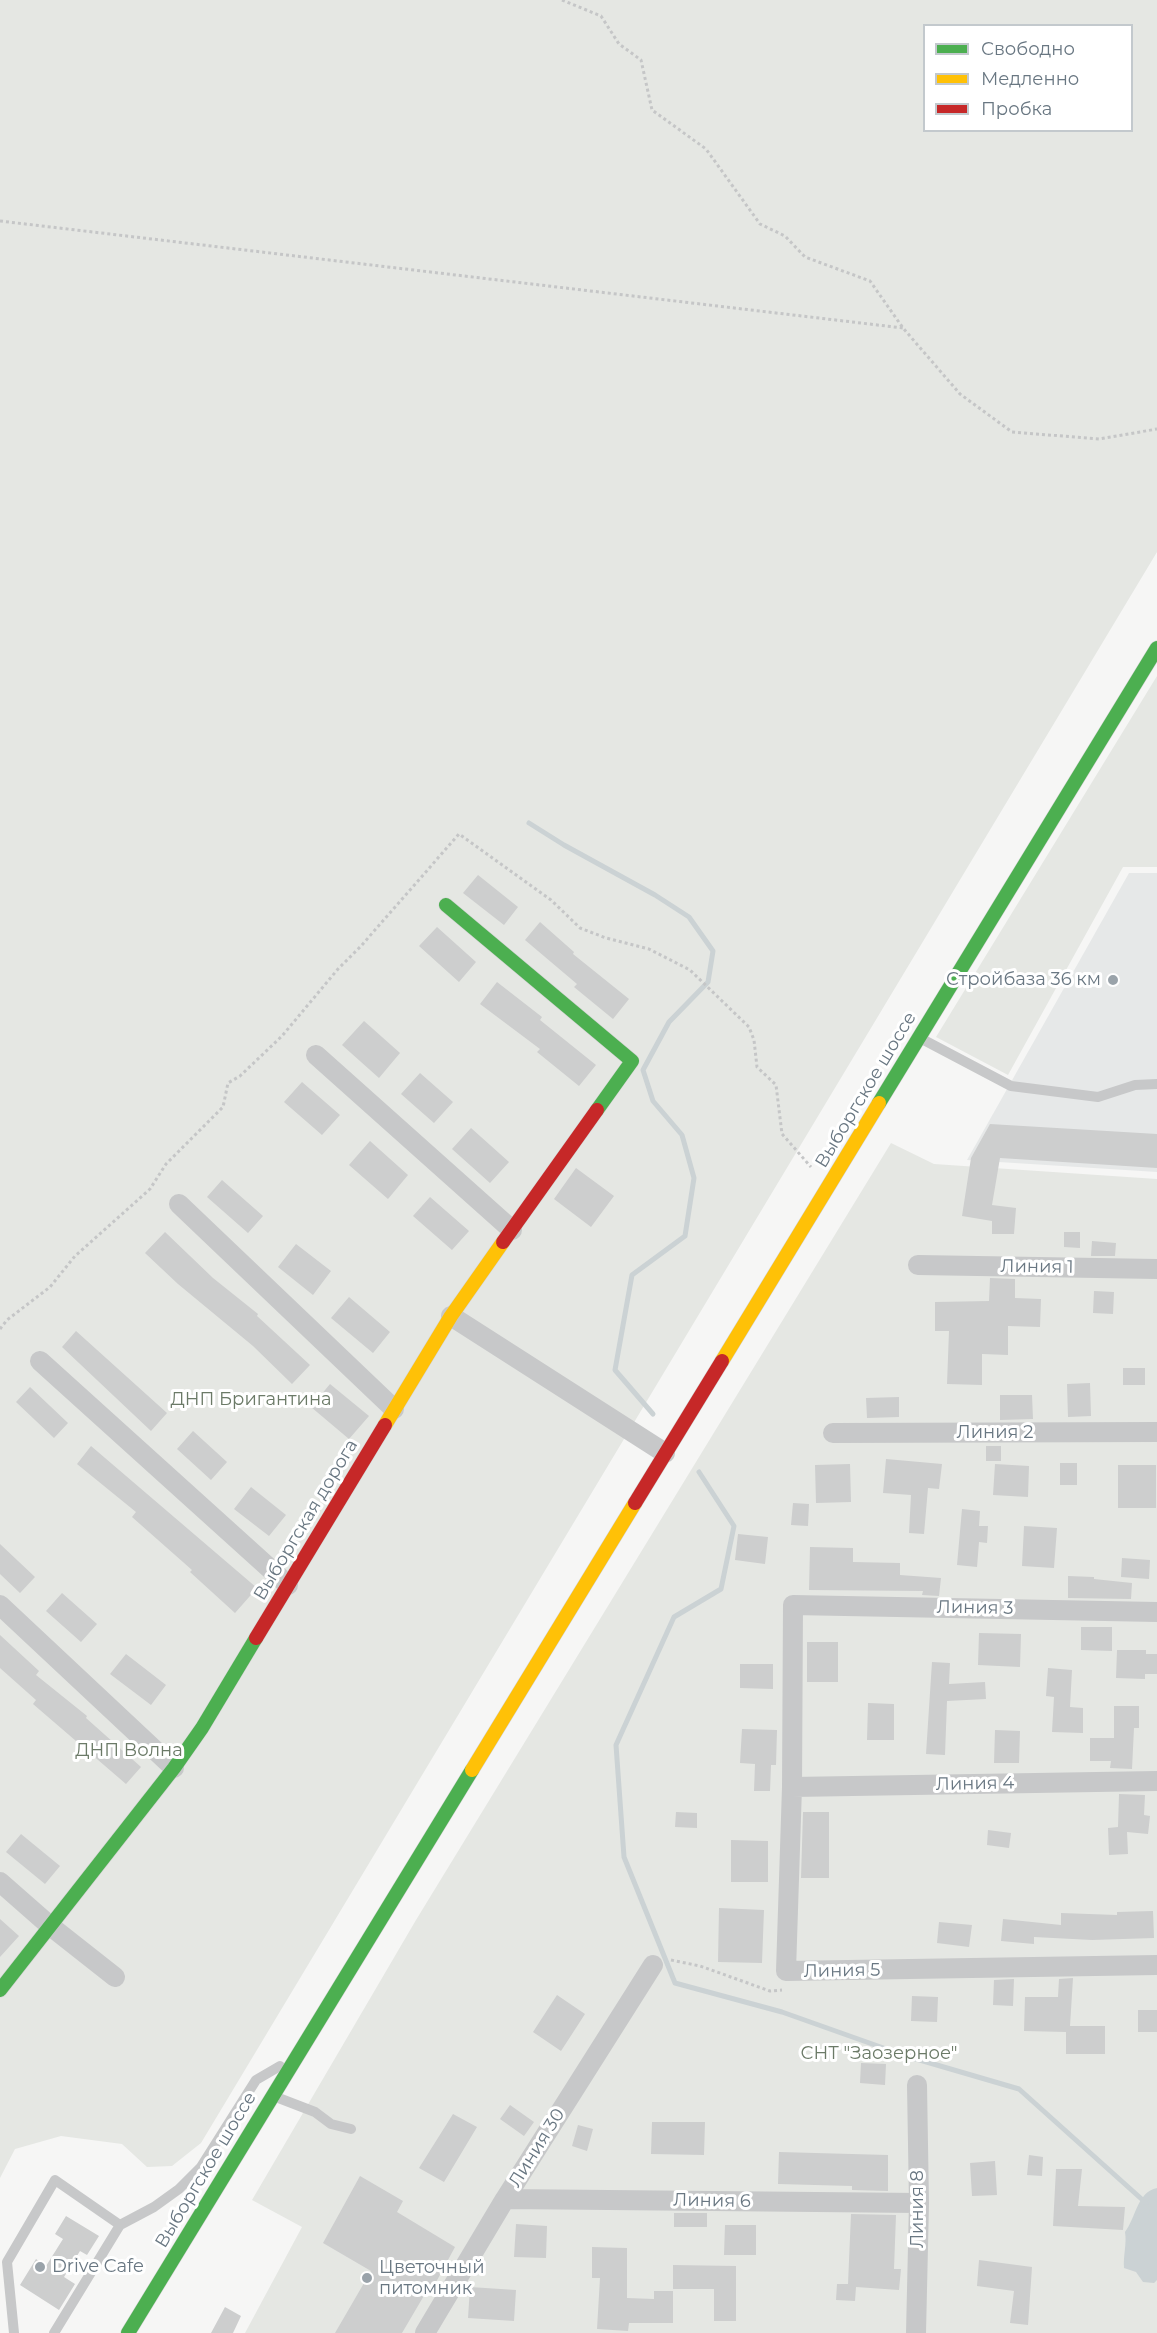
<!DOCTYPE html>
<meta charset="utf-8">
<style>
body{margin:0}
#map{position:relative;width:1157px;height:2333px;overflow:hidden;background:#f6f6f5;font-family:Montserrat,sans-serif}
canvas{display:block}
.legend{position:absolute;left:923px;top:24px;width:210px;height:108px;box-sizing:border-box;background:#fff;border:2px solid #c3c9cd;margin:0;padding:8px 10px;list-style:none;font-size:18px;color:#697782}
.legend li{display:flex;align-items:center;gap:12px;height:30px}
.legend b{width:30px;border:2px solid #c3c9cd}
</style>
<div id="map">
<canvas width="1157" height="2333"></canvas>
<ul class="legend">
<li><b style="height:8px;background:#4caf50"></b>Свободно</li>
<li><b style="height:8px;background:#ffc107"></b>Медленно</li>
<li><b style="height:8px;background:#c62828"></b>Пробка</li>
</ul>
</div>
<script>
const context = document.querySelector('canvas').getContext('2d');
context.lineJoin = 'round';
function paint(path, color) {
  context.fillStyle = color;
  context.fill(path, 'evenodd');
}
function trace(path, color, width, dash) {
  context.strokeStyle = color;
  context.lineWidth = width;
  context.lineCap = dash ? 'butt' : 'round';
  context.setLineDash(dash || []);
  context.stroke(path);
}
function drawText(font, color, halo, rows, align = 'center') {
  context.font = font + ' Montserrat,sans-serif';
  context.lineWidth = 6;
  context.setLineDash([]);
  context.textBaseline = 'middle';
  context.strokeStyle = halo;
  context.fillStyle = color;
  for (const [text, x, y, turn = 0] of rows) {
    context.save();
    context.translate(x, y);
    context.rotate((+turn || 0) * Math.PI / 180);
    context.textAlign = isNaN(turn) ? turn : align;
    if (halo) context.strokeText(text, 0, 0);
    context.fillText(text, 0, 0);
    context.restore();
  }
}
paint(new Path2D(`
 M1129,873h28v299l-190,-12z`), '#e6e8e8');
paint(new Path2D(`
 M0,0h1157v552l-956,1591 -29,23 -25,1 -25,-23 -61,-8 -46,13 -15,29zM924,26h208v104h-208z
 M1157,676v191h-34l-115,208 -72,-38z
 M891,1143l43,21 223,15v1154h-912l57,-106 -50,-27 164,-280z`), '#e5e7e3');
paint(new Path2D(`
 M1157,2188v92l-3,3 -11,-1 -7,-10 -12,-4c-1,-12 3,-24 1,-36 11,-14 12,-40 32,-44z`), '#cbd2d4');
trace(new Path2D(`
 M529,823l35,22 91,50 34,22 24,34 -5,31 -39,40 -26,48 10,31 29,34 12,43 -9,58 -53,39 -17,95 38,44
 M699,1472l35,54 -13,63 -47,28 -58,128 8,112 51,126 107,29 124,44 113,33 127,114`), '#cbd2d4', 5);
paint(new Path2D(`
 M478,875l40,32 -14,18 -41,-32z
 M540,922l34,30 -1,2 56,45 -16,20 -39,-32 3,-3 -52,-44z
 M437,927l39,35 -17,20 -40,-36z
 M497,982l45,35 -2,3 56,45 -17,21 -42,-34 3,-3 -60,-45z
 M364,1021l36,32 -21,25 -37,-33z
 M420,1073l33,29 -19,21 -33,-29z
 M302,1082l38,33 -18,20 -38,-33z
 M990,1124l167,10v34l-157,-10 -8,47 24,3 -2,26h-22v-13l-30,-5 9,-58z
 M471,1128l38,34 -19,21 -38,-34z
 M370,1141l38,34 -20,24 -39,-34z
 M576,1168l38,28 -23,31 -37,-28z
 M222,1180l41,36 -15,17 -41,-36z
 M430,1197l39,34 -17,19 -39,-34z
 M165,1232l48,46 45,36 -1,2 53,49 -18,19 -39,-38 -75,-62 -33,-31z
 M1064,1232h16v16l-16,-1z
 M1092,1241l24,2 -1,13h-24z
 M296,1244l35,27 -18,24 -35,-28z
 M990,1278l25,1v19l26,1 -1,28 -32,-1v29l-26,-1v31l-35,-1 2,-53h-14v-29l54,-1z
 M1094,1291l20,1 -1,22 -20,-1z
 M349,1297l41,35 -17,21 -42,-35z
 M76,1331l91,82 -16,18 -89,-84z
 M1123,1368h22v17h-22z
 M1090,1383l1,33 -23,1 -1,-33z
 M330,1384l39,32 -20,23 -38,-32z
 M30,1387l38,36 -14,15 -38,-36z
 M1000,1395h32l1,24 -33,1z
 M899,1397v20l-32,1 -1,-20z
 M193,1431l34,31 -16,18 -34,-31z
 M91,1446l166,142 -22,25 -45,-41 2,-2 -60,-53 4,-5 -59,-48z
 M986,1446h15v15h-15z
 M886,1459l56,5 -3,25 -11,-1 -4,46 -15,-1 2,-38 -28,-2z
 M1060,1463h17v22h-17z
 M850,1464l1,38 -35,1 -1,-38z
 M995,1464l34,2 -1,31 -35,-2z
 M1118,1465h38v43h-38z
 M251,1487l35,28 -17,21 -35,-27z
 M793,1503l16,1 -1,22 -17,-1z
 M962,1509l18,2 -1,15h9l-1,17 -8,-1 -2,25 -20,-2z
 M1024,1526l33,2 -3,40 -32,-2z
 M738,1534l30,3 -3,27 -30,-4z
 M0,1544l35,33 -15,16 -20,-19z
 M810,1547l43,1v14l47,1v12l41,3 -2,18 -17,-1 1,-4 -114,-1z
 M1122,1558l28,2 -1,19 -28,-2z
 M1068,1576l26,1v2l38,4 -1,16 -63,-1z
 M62,1593l35,31 -16,18 -35,-31z
 M1081,1627h31v24l-31,-1z
 M979,1633l42,1 -1,33 -42,-2z
 M0,1635l39,36 -3,4 51,41 -1,2 55,49 -15,17 -93,-80 3,-4 -36,-32z
 M807,1642h31v40h-31z
 M1117,1650h29v4h11v20h-12v5l-29,-1z
 M126,1654l40,31 -15,20 -41,-31z
 M932,1662l18,1 -1,21 36,-2 1,17 -39,2 -2,54 -19,-1z
 M740,1664h33v25l-33,-1z
 M1048,1668l24,2 -2,37 13,1v25l-31,-1 2,-35 -8,-1z
 M868,1703l26,1v36h-27z
 M1114,1706h25v22h-5l-2,41 -22,-1 1,-7h-21v-23h24z
 M742,1729l35,1 -1,35h-5l-1,26h-16l1,-27 -15,-1z
 M995,1730l25,1 -1,32h-25z
 M1119,1794l26,1 -1,20 6,1 -2,18 -21,-2 1,22 -19,1 -1,-27 10,-1z
 M676,1812l21,1v15l-22,-1z
 M803,1812h26v66h-28z
 M988,1830l23,3 -2,15 -22,-3z
 M21,1834l39,32 -15,18 -39,-32z
 M731,1840l37,1v41h-37z
 M719,1908l45,2 -2,53 -44,-1z
 M1153,1911l1,27 -62,2 -58,-3v7l-33,-3 2,-22 58,6v-12l56,2v-3z
 M0,1919l19,17 -19,21z
 M939,1922l33,3 -3,22 -32,-4z
 M1073,1978l-3,48h35v28h-39v-22l-42,-1 1,-34h33l1,-18z
 M1014,1979l-1,27 -20,-1 1,-25z
 M557,1995l28,19 -24,37 -28,-19z
 M912,1996l26,1 -1,25 -26,-1z
 M1138,2010h19v22h-19z
 M861,2063l25,1 -1,21 -25,-2z
 M510,2105l24,17 -10,14 -24,-17z
 M453,2114l24,13 -33,55 -25,-14z
 M652,2122h53l-1,33 -53,-1z
 M578,2125l15,4 -6,22 -15,-5z
 M779,2152l109,3v36l-36,-1v-4l-74,-2z
 M1029,2155l14,2 -1,19 -15,-1z
 M995,2161l2,34 -25,1 -2,-33z
 M1056,2169h26l-4,37 47,1 -2,23 -70,-4z
 M360,2176l43,25 -6,11 58,35 -20,37 -3,-2 -30,51h-67l36,-62 -48,-28z
 M674,2213h33v14h-33z
 M851,2214l45,1 -2,54h7l-2,21 -43,-3 -1,14 -19,-1 1,-16h11z
 M66,2216l33,20 -12,19 -7,-4 -16,26 11,7 -16,26 -39,-25 16,-26 10,7 17,-27 -8,-5z
 M516,2224l31,2 -1,32 -32,-1z
 M725,2225h31v30h-32z
 M592,2247l35,1v50l27,1v-8h19v32h-44l-1,8 -31,-2 3,-51h-8z
 M979,2260l53,7 -4,58 -18,-2 4,-32 -37,-5z
 M673,2265l63,1v55h-22v-32h-41z
 M470,2287l46,3 -2,31 -46,-3z
 M225,2307l16,9 -8,17h-22z`), '#cdcece');
const fast = new Path2D(`
 M446,905l186,156 -35,49
 M879,1103l278,-455
 M0,1990l174,-222 28,-40 54,-90
 M128,2333l344,-563`);
const slow = new Path2D(`
 M722,1361l157,-258
 M385,1425l66,-109 52,-74
 M472,1770l163,-267`);
const jam = new Path2D(`
 M503,1242l94,-132
 M635,1503l87,-142
 M256,1638l129,-213`);
trace(fast, '#d2d3d3', 15);
trace(slow, '#d2d3d3', 15);
trace(jam, '#d2d3d3', 15);
trace(new Path2D(`
 M562,0l39,16 18,28 22,16 11,50 54,39 54,75 25,12 20,21 65,24 33,47 57,66 52,38 87,7 58,-10
 M0,221l903,107
 M0,1329l7,-9 43,-33 25,-31 75,-67 16,-25 57,-57 5,-24 12,-7 42,-40 56,-67 23,-23 98,-112 92,66 29,28 26,10 43,11 41,21 59,57 5,13 3,27 19,18 6,49 29,33
 M671,1960l29,6 70,25 12,-1`), '#c5c6c7', 3, [3, 3]);
trace(new Path2D(`
 M920,1038l91,48 87,11 37,-12 22,-1
 M276,2097l39,15 16,12 20,5
 M14,2333l-7,-71 48,-82 65,45
 M54,2333l66,-108 34,-18 25,-18 22,-22 55,-87 24,-14`), '#c7c8c9', 10);
trace(new Path2D(`
 M316,1055l196,175
 M179,1204l215,205
 M918,1265l239,4
 M451,1316l214,137
 M40,1361l248,224
 M833,1433l324,-1
 M0,1605l174,163
 M1157,1612l-364,-7 -1,182 -6,184 371,-6
 M792,1787l365,-6
 M0,1882l49,43 66,52
 M505,2199l414,4
 M425,2333l80,-134 148,-234
 M916,2333l3,-130 -2,-118`), '#c7c8c9', 20);
trace(fast, '#4caf50', 14);
trace(slow, '#ffc107', 14);
trace(jam, '#c62828', 14);
for (const [x, y, r, color] of [
 [1113,980,6,"#9aa3aa"],
 [40,2267,6,"#9aa3aa"],
 [367,2278,6,"#9aa3aa"]
]) {
  const dot = new Path2D();
  dot.arc(x, y, r, 0, 2 * Math.PI);
  context.fillStyle = color;
  context.fill(dot);
  trace(dot, '#fff', 2);
}
drawText('18px', '#697782', '#fff', [
 ["Стройбаза 36 км",1101,980,"right"],
 ["Drive Cafe",52,2267],
 ["Цветочный",379,2268],
 ["питомник",379,2289]
], 'left');
drawText('18px', '#697782', '#fff', [
 ["Выборгское шоссе",866,1090,-59],
 ["Линия 1",1037,1267,1],
 ["Линия 2",995,1433],
 ["Выборгская дорога",306,1520,-59],
 ["Линия 3",975,1608,1],
 ["Линия 4",975,1784,-1],
 ["Линия 5",842,1971,-1],
 ["Линия 30",537,2148,-58],
 ["Выборгское шоссе",206,2170,-59],
 ["Линия 6",712,2201,1],
 ["Линия 8",918,2209,-90]
]);
drawText('18px', '#6b7a67', '#fff', [
 ["ДНП Бригантина",251,1400],
 ["ДНП Волна",129,1751],
 ["СНТ \"Заозерное\"",879,2054]
]);
</script>
